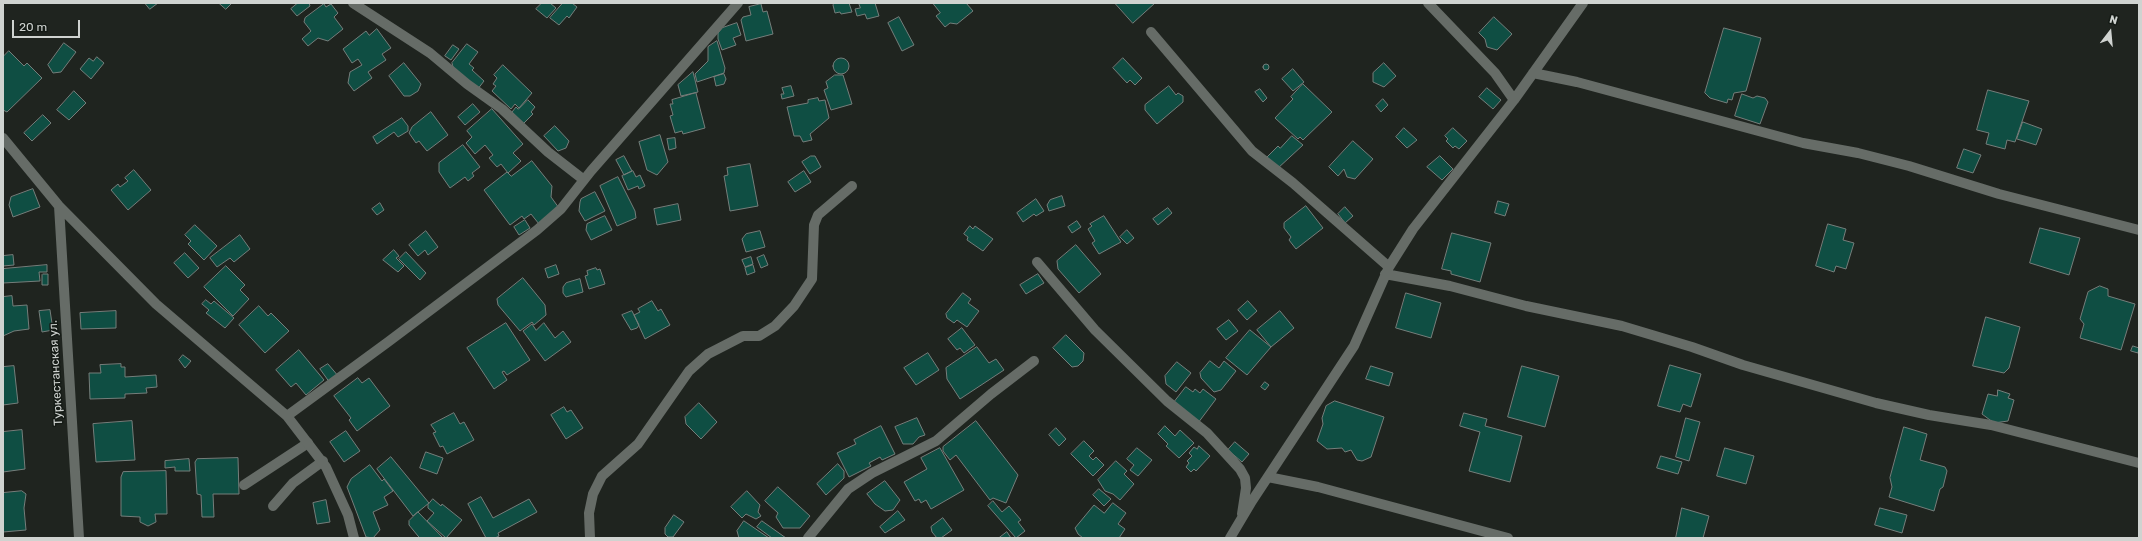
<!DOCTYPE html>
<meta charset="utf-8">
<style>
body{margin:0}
#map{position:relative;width:2142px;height:541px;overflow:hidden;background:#1f241f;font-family:Rubik,sans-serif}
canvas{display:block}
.frame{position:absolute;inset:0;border:4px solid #cfd3d0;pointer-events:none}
.north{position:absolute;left:2090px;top:12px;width:40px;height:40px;-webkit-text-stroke:3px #151b16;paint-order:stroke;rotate:16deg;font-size:11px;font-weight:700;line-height:16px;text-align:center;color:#cfd3d0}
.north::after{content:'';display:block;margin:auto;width:14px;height:18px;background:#cfd3d0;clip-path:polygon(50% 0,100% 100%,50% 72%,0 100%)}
.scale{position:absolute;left:12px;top:20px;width:68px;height:18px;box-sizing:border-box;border:2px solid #cfd3d0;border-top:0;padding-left:5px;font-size:12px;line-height:14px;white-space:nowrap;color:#cfd3d0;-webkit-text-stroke:3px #151b16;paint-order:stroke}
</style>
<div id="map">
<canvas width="2142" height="541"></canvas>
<div class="frame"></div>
<div class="north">N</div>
<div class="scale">20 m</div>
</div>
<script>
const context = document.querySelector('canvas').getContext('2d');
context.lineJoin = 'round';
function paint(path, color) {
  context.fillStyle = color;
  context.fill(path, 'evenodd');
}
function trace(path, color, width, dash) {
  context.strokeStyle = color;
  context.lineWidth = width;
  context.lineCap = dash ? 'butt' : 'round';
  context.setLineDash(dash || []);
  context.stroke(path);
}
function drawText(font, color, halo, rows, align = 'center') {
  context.font = font + ' Rubik,sans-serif';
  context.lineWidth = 3;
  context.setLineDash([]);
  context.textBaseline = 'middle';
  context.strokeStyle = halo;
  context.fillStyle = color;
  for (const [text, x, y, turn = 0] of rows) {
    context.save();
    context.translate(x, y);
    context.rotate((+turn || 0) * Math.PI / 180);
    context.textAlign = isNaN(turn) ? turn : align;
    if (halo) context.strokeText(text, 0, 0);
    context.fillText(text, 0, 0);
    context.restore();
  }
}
const building = new Path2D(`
 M145,3h13l-8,6z
 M219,3h13l-6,6z
 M298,3h11l1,3 -13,10 -6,-7z
 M542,3h8l6,5 -9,10 -11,-9z
 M563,3h9l5,4 -8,11 -2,-2 -8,9 -9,-7z
 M835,3h14l3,9 -11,2 -1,-2 -5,1 -2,-8z
 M859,3h16l4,13 -12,3 -2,-5 -8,2 -2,-7 5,-1z
 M933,3h33l7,8 -16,13 -7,-1 -5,4 -9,-11 4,-3z
 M1115,3h40l-22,20z
 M324,4l2,3 5,-3 7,9 -4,4 9,12 -15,12 -10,-3 -10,8 -6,-7 9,-8 -7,-9 1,-4z
 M761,4l2,8 4,-1 6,23 -27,7 -5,-21 2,-3 8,-2 -2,-8z
 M899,17l15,28 -12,6 -14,-28z
 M1494,17l18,17 -15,16 -10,-3 -2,-8 -6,-6z
 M737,23l4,12 -8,3 3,7 -14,5 -4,-11v-6l4,-5z
 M1724,28l37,10 -15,53 -12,2 -2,7 -4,-1 -1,4 -17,-5 -5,-5z
 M377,29l14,19 -9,6 4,6 -18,12 4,6 -18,13 -6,-8 2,-11 12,-7 -4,-6 -6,4 -9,-14 23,-18 3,4z
 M717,41l8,27 -1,5 -27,9 -2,-8 13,-13v-14z
 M64,43l12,9 -15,20 -8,1 -5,-8z
 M467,44l11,8 -9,12 5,4 -2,2 12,11 -7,9 -24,-23 -1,-4z
 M453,45l6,4 -8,11 -6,-4z
 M9,51l15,15 3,-3 15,15 -35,34 -4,-2v-53z
 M97,57l7,6 -13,16 -11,-10 9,-11 4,3z
 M1123,58l19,20 -7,7 -5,-5 -3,3 -14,-15z
 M833 66a8 8 0 1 1 16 0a8 8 0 1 1-16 0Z
 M404,63l17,21 -3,7 -8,5h-6l-15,-20z
 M1384,63l12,13 -12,11 -11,-5v-9z
 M1263 67a3 3 0 1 1 6 0a3 3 0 1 1-6 0Z
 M503,65l29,28 -13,15 -4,-4 -4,5 -19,-18 4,-5 -3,-2 4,-6 -3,-3z
 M1293,69l11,13 -11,9 -11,-12z
 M693,72l5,20 -17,4 -3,-11z
 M724,74l2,5 -2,5 -8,2 -2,-9z
 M835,75h8l9,29 -21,6 -7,-20 4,-2 -2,-6z
 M1303,84l29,28 -29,28 -3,-3 -2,2 -23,-21 18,-19 -2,-2z
 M791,86l3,10 -12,3 -1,-5h3l-2,-6z
 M1169,86l7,9 2,-2 5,3v6l-26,22 -12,-14v-5z
 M1487,88l14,12 -8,9 -14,-12z
 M1260,89l7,9 -4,4 -8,-10z
 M1988,90l41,11 -14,41 -8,-2 -2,9 -19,-5 3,-11 -12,-3z
 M74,91l12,12 -17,17 -12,-10z
 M696,93l9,35 -22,6 -1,-3 -7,2 -5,-17 3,-1 -3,-11h3l-1,-4z
 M1742,94l11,4 4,-2 8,2 3,4 -8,22 -25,-8z
 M818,98l1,3 6,-1 4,18 -19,16 2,6 -9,2 -3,-6h-6l-7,-29 21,-4v-3z
 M1383,99l5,6 -7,7 -5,-6z
 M528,100l7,7 -4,5 2,2 -10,10 -11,-12 4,-5 2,2z
 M473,104l7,8 -15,13 -7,-8z
 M492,109l31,35 -10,9 8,8 -13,12 -7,-9 -4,3 -8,-9 4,-3 -8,-10 -10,9 -9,-11 6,-6 -5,-6z
 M431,112l17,23 -21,16 -8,-10 -3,2 -7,-10 3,-6z
 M43,115l8,8 -19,18 -8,-8z
 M402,118l6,8v5l-10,6 -4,-5 -17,12 -4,-7z
 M2023,122l19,7 -6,16 -19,-6z
 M555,126l14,15 -3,7 -8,3 -14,-15z
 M1404,128l13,12 -10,8 -11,-11z
 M1453,128l14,13 -8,8 -4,-3 -2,2 -7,-7 2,-2 -3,-3z
 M660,135l8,27 -11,13 -10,-5 -8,-28z
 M1292,136l11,9 -26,24 -11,-11 12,-12 2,2z
 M675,138l1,10 -7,2 -2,-11z
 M1353,141l20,18 -18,20 -8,-2 -3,-8 -6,7 -9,-9z
 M463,145l17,22 -8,6 2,3 -6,5 -3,-4 -15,11 -11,-16v-9z
 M1964,149l17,6 -8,18 -16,-5z
 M624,156l8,15 -8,4 -8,-15z
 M811,156h4l6,11 -11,7 -8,-12z
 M1440,156l13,13 -11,11 -15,-13z
 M532,161l20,25 -1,11 8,11 -20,16 -8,-10 -7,5 -2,-3 -12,9 -26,-35 23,-18 4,4z
 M750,164l8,42 -28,5 -6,-35 4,-1 -1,-7z
 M134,170l17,20 -23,20 -17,-20 7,-6 2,3 8,-6 -3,-3z
 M633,171l3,6 4,-2 5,11 -6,3 -1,-3 -10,4 -6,-14z
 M804,171l7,11 -16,10 -7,-10z
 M618,177l17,34 1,7 -19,8 -17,-40z
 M33,189l7,18 -27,10 -4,-12 2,-8z
 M595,192l10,19 -20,10 -6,-10 1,-9 1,-3z
 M1062,196l3,10 -16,5 -2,-6 3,-5z
 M1036,199l8,12 -8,5 -2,-2 -11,8 -6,-9z
 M1498,201l11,3 -4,12 -10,-3z
 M380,203l4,7 -7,5 -5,-6z
 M678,204l3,16 -24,5 -3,-16z
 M1306,206l17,22 -27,21 -7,-9 2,-3 -7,-9v-5z
 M1345,207l8,9 -8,7 -7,-9z
 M1168,208l4,5 -14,12 -5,-6z
 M605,216l7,14 -21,10 -5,-10 1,-6z
 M1104,216l17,26 -22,12 -7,-11 3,-2 -7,-12 4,-3 -2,-2z
 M525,220l5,8 -11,7 -5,-8z
 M1077,221l4,6 -9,6 -4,-6z
 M1828,224l18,5 -3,11 11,3 -8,26 -10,-3 -2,6 -18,-6z
 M195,225l22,21 -13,14 -16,-16 3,-3 -6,-6z
 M970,226l3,3 2,-3 18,13 -10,12 -16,-11 1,-3 -4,-3z
 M2040,228l40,10 -11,37 -39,-12z
 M1127,230l7,8 -7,6 -7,-7z
 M426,231l12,16 -10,8 -3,-5 -7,6 -9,-11z
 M760,231l5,16 -19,5 -4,-13 4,-5z
 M1452,233l39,10 -11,39 -29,-8v-3l-9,-2z
 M240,235l10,14 -16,13 -4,-4 -13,9 -7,-9z
 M1076,245l25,29 -22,19 -21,-24 -1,-8z
 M394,250l5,6 -3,2 8,8 -6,6 -15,-12z
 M406,252l20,21 -6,7 -21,-21z
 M185,253l14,15 -11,10 -14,-15z
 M13,255l1,10 -11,1v-10z
 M764,255l4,10 -7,3 -4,-10z
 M751,257l2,7 -8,3 -3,-7z
 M47,265v7h-8l1,9 -37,2v-14z
 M556,265l3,9 -11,4 -3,-9z
 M753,265l2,7 -8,3 -2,-7z
 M226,266l19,19 -5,5 9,9 -16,17 -29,-29z
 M596,268l1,2 3,-1 5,15 -16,5 -4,-13 3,-1 -1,-4z
 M43,274h5v11h-6v-10z
 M1038,274l6,9 -18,11 -6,-9z
 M523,278l22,27 1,10 -12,10 -2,-3 -12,9 -22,-26 -1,-6z
 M580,279l3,13 -17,5 -3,-4v-6l3,-4z
 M2100,286l8,3v7l27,8 -14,46 -41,-12 4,-14 -4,-5 8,-27z
 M963,293l8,6 -3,4 11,8 -12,16 -10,-7 -3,3 -7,-5 -1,-4z
 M1406,293l35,10 -10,35 -35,-10z
 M12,296l1,10 14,-1 2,24 -15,2 -11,5v-39z
 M206,300l5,4 3,-3 20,17 -9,10 -19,-15 3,-3 -7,-6z
 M652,301l6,10 3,-2 9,16 -25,14 -11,-24 6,-3 -2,-3z
 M1248,301l9,10 -10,9 -9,-10z
 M259,306l9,10 3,-3 18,18 -24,22 -26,-28z
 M50,310l3,20 -11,2 -3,-21z
 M116,311v17l-35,1 -1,-16z
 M632,311l7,14 -2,3 -6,2 -9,-15z
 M1280,311l14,17 -23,19 -14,-17z
 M1986,317l34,10 -11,41 -5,5 -31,-7z
 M1229,320l9,11 -12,9 -9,-11z
 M506,323l24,37 -23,15 -3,-4 -2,1 5,8 -13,9 -27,-41z
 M544,323l11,15 8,-7 8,11 -26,19 -22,-30 9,-7 4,6z
 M962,328l13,17 -11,8 -4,-5 -3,2 -9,-11z
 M1250,330l21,17 -24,28 -21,-17z
 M1066,335l18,18 -1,8 -5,5 -6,1 -19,-19z
 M2133,346l6,2 -1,5 -7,-2z
 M977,347l12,16 7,-4 8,11 -44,29 -13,-20 -1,-11z
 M299,350l25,30 -18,15 -10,-12 -5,4 -15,-17z
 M928,353l11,17 -23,15 -12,-17z
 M183,355l8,6 -6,7 -6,-8z
 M1210,361l9,7 5,-7 12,10 -15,19 -7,2 -13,-14 -1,-5z
 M1177,362l14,11 -15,19 -10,-8 -1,-8z
 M121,364v3h4v10l31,-2 1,12 -11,1 1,5 -22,1v4l-35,1 -1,-26h12l-1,-8z
 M328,364l11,13 -9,6 -10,-14z
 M1670,365l31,9 -10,33 -8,-3 -3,8 -22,-6z
 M14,366l4,37 -15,2v-38z
 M1371,366l22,7 -4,13 -23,-7z
 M1522,366l37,10 -14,51 -37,-10z
 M358,378l4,5 7,-5 21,28 -33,25 -8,-11 2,-2 -17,-22z
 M1265,382l4,3 -4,5 -4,-3z
 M1186,387l7,5 2,-3 5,4 3,-4 13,10 -18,24 -26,-18z
 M1998,390l12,4 -2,4 6,2 -6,21 -14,2 -12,-9 6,-20 9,2z
 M1335,401l49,16 -13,40 -9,4 -5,-1 -6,-10 -6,2 -3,-4 -15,1 -10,-8 6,-17 -1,-6 4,-12z
 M699,403l18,19 -16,17 -15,-15 -1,-7z
 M564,407l3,5 4,-2 12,18 -17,11 -15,-24z
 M454,413l6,11 4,-2 10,18 -27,14 -4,-8 -3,1 -7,-14 3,-1 -5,-7z
 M1464,413l23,6 -2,7 37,10 -12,46 -41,-11 11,-39 -20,-6z
 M917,418l8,17 -6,2 -6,7h-10l-8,-17z
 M1686,418l14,4 -11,39 -13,-4z
 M132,421l3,39 -39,2 -3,-38z
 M976,421l42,54 -12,28 -13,-5 -3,2 -34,-45 -6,5 -7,-9v-4z
 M881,426l14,28 -13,6 -2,-3 -11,6 2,3 -22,11 -12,-24 19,-9 -2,-4z
 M1165,426l10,10 5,-6 14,13 -15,15 -13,-12 2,-2 -10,-10z
 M1904,427l23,7 -7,26 25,7 2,4 -4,16 -3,2 -6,22 -45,-14 3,-10 -2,-9z
 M1056,428l10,11 -7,7 -10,-11z
 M22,430l3,39 -22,3v-40z
 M346,431l14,20 -16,11 -14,-20z
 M1084,441l10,10 -5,5 4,4 3,-3 8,8 -11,11 -22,-22z
 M1235,442l14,12 -7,8 -14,-12z
 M1199,446l11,10 -14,15 -2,-2 -3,3 -5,-5 3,-4 -2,-2 5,-5 -3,-3 5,-6 3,2z
 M940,448l24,42 -33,19 -5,-9 -5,3 -2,-4 -4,2 -11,-19 23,-13 -6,-11z
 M1137,448l15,12 -14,16 -8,-6 4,-5 -7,-6z
 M1725,448l29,8 -8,28 -29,-8z
 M426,452l17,6 -6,16 -17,-6z
 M1661,456l21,6 -4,12 -21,-6z
 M391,457l38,46 -16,13 -36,-47z
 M238,458l1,36h-26l1,23h-12l-1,-22 -4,-1 -2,-32 2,-3z
 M189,459l1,12h-15v-4l-10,1v-7z
 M1116,461l11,10 -3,3 10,10 -14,16 -7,-6 -8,-3 -7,-11z
 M838,464l6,7v7l-18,17 -9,-11z
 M370,465l12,16 2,-2 9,12 -9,6 4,8 -15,7 7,18 -7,8 -7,-1 -19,-50 4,-8z
 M166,471l1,43h-12l1,8 -8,4 -8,-4v-5l-19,-1v-39l2,-5z
 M885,481l15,19 -7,10 -8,1 -10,-7 -8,-10z
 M778,487l32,29 -10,12h-17l-7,-11 2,-4 -13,-12z
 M1099,489l12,10 -7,7 -11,-11z
 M22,491l4,3 -2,14 2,22 -23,2v-39z
 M747,491l13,14 -2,7 3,4 -5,3 -10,-5 -4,4 -11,-11z
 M481,497l12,21 36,-19 8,13 -39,21 1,3 -4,2h-9l-18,-34z
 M433,499l8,7 1,-2 20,16 -16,18 -19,-17 7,-8 -6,-5v-3z
 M326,500l4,22 -13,2 -4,-21z
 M993,501l9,11 7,-6 12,14 -3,2 7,9 -9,7 -28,-32z
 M1113,503l13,10 -8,11 7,5 -6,9h-36l-5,-4 -3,-6 19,-23 10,8z
 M1682,508l27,8 -6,22h-27z
 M1880,508l27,7 -5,18 -27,-8z
 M898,511l7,9 -20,13 -5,-6z
 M418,512l25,26h-23l-2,-2 -9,-11v-4z
 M674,515l10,7 -11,15h-5l-3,-3v-6z
 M943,518l9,12 -11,8h-4l-5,-6 -1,-5z
 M744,521l25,17h-30l-2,-7z
 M762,521l24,17h-14l-15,-11z
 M1007,532l4,6h-12z`);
paint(building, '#0f4e43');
trace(building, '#757e7b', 1);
trace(new Path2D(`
 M244,485l64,-42
 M273,506l20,-23 30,-22`), '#666c67', 10);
trace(new Path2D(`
 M353,3l77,50 37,31 35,25 46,43 36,28
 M1428,3l67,70 19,27
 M1151,32l101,119 41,32 96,84
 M1533,73l44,9 226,61 55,10 51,13 90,28 140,36
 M3,138l56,68 97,98 131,112 39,51 22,48 6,23
 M59,206l20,332
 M1037,262l58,68 72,71 40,32 33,36 5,9 1,10 -4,26
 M1385,274l65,12 76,20 96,20 70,21 51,18 133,38 53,12 62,10 148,38
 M287,416l101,-74 149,-112 24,-21 30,-38 147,-168
 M1268,477l50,10 190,51
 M590,538l-1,-25 4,-19 9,-18 36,-32 51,-73 19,-17 35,-18h16l16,-10 19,-20 18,-27 2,-54 4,-10 34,-29
 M808,538l40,-49 24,-16 64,-32 55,-47 43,-33
 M1230,538l22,-37 102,-155 35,-79 24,-38 101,-129 69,-97`), '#666c67', 10);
drawText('12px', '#cfd3d0', '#151b16', [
 ["Туркестанская ул.",56,373,-93]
]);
</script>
